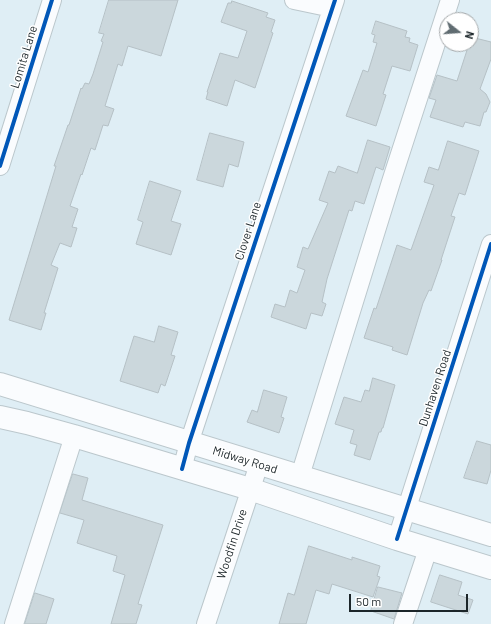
<!DOCTYPE html>
<style>
body{margin:0}
#map{position:relative;width:491px;height:624px;overflow:hidden;background:#dfeef5;font-family:Barlow,sans-serif}
canvas{display:block}
.north{position:absolute;left:439px;top:12px;width:40px;height:40px;box-sizing:border-box;background:#fff;border:1px solid #a4a8aa;border-radius:50%;rotate:107deg;font-size:11px;font-weight:700;line-height:16px;text-align:center;color:#1c262a}
.north::after{content:'';display:block;margin:auto;width:14px;height:18px;background:#606c71;clip-path:polygon(50% 0,100% 100%,50% 72%,0 100%)}
.scale{position:absolute;left:349px;top:594px;width:119px;height:18px;box-sizing:border-box;border:2px solid #1c262a;border-top:0;padding-left:5px;font-size:12px;line-height:14px;white-space:nowrap;color:#1c262a;-webkit-text-stroke:3px #fff;paint-order:stroke}
</style>
<div id="map">
<canvas width="491" height="624"></canvas>
<div class="north">N</div>
<div class="scale">50 m</div>
</div>
<script>
const context = document.querySelector('canvas').getContext('2d');
context.lineJoin = 'round';
function paint(path, color) {
  context.fillStyle = color;
  context.fill(path, 'evenodd');
}
function trace(path, color, width, dash) {
  context.strokeStyle = color;
  context.lineWidth = width;
  context.lineCap = dash ? 'butt' : 'round';
  context.setLineDash(dash || []);
  context.stroke(path);
}
function drawText(font, color, halo, rows, align = 'center') {
  context.font = font + ' Barlow,sans-serif';
  context.lineWidth = 3;
  context.setLineDash([]);
  context.textBaseline = 'middle';
  context.strokeStyle = halo;
  context.fillStyle = color;
  for (const [text, x, y, turn = 0] of rows) {
    context.save();
    context.translate(x, y);
    context.rotate((+turn || 0) * Math.PI / 180);
    context.textAlign = isNaN(turn) ? turn : align;
    if (halo) context.strokeText(text, 0, 0);
    context.fillText(text, 0, 0);
    context.restore();
  }
}
const building = new Path2D(`
 M109,0h69l-17,56 -33,-10 -6,20 -4,-2 -13,42 9,3 -6,17 -5,-1 -8,25 -4,-2 -9,27 -1,-1 -11,32 8,3 -6,18 5,1 -6,19 -11,-4 -9,22 7,3 -14,45h2l-5,17 -32,-10 47,-154h-2l14,-41h1l12,-37 1,1 3,-6 4,1 4,-10 10,-32 -2,-1 3,-7 -5,-1z
 M232,1l36,12 -2,4 9,3 -4,12 2,1 -18,55 -20,-8 -8,26 -21,-7 2,-7h-1l13,-39 18,5 9,-27 -26,-9 7,-19h3z
 M376,21l31,10 -2,6 5,1 -1,4 9,3 -8,26 -18,-5 -9,28 3,1 -10,31 -30,-10 17,-46 5,2 9,-29 -4,-1 2,-7 -3,-1z
 M471,37l20,5v17l-11,30 6,5 4,8 -4,10h-2l-4,14 -15,-4 -2,5 -33,-10 6,-17 -7,-2 8,-23 20,6 12,-37h2z
 M210,133l34,9 -6,25 -9,-3 -6,23 -26,-7z
 M368,140l22,7 -7,23 -7,-3 -12,37 -9,-3 -3,10 -3,-1 -22,69 -5,23 4,2 -4,12 -11,-3 -5,16 -35,-12 4,-13 10,3 5,-17 7,3 8,-23 -8,-3 6,-20 5,2 20,-46 -9,-3 10,-29 6,2 3,-7 19,7z
 M448,141l31,10 -14,44 -6,-2 -8,23 4,1 -14,43h1l-11,31 -2,-1 -6,13 -16,52 -15,-5 1,-3 -29,-9 10,-30 2,1 21,-64 14,5 23,-65 -10,-3 5,-15 9,3z
 M150,181l31,10 -10,30 10,3 -10,31 -35,-11 7,-22 -5,-2z
 M159,326l19,6 -7,23 4,1 -10,30 -4,-2 -3,9 -38,-12 14,-45 20,6z
 M373,378l22,7 -12,43h-1l-1,4h-2l-9,28 -16,-5 3,-10 -7,-2 4,-13 -19,-6 9,-27 17,5 4,-12 4,1z
 M264,390l23,7 -6,20 3,1 -5,15 -32,-11 5,-12 5,2z
 M477,441l14,4v25l-4,14 -23,-6z
 M73,474l15,4 -6,22 81,25 -25,79 4,1 -6,19h-25l14,-49 -12,-4 4,-15 -40,-13 7,-23 -24,-7z
 M309,546l43,14v-3l28,9 -3,10 3,1 -7,20 -41,-13 -3,10 -13,-4 -10,34h-27l9,-31 6,2z
 M440,575l22,7 -4,13 15,5 -5,14 -37,-12z
 M378,587l24,6 -8,26 -23,-8z
 M35,593l19,6 -8,25h-21z`);
paint(building, '#cbd7dc');
trace(building, '#b5c0c5', 1);
const minor = new Path2D(`
 M294,0l38,8
 M0,166l52,-166
 M182,469l7,-26 146,-443
 M300,476l91,-294 59,-182
 M397,539l94,-295
 M14,624l60,-188
 M206,624l53,-160
 M403,624l25,-75`);
const major = new Path2D(`
 M0,384l491,151
 M0,417l27,6 47,13 176,53 147,50 94,29`);
trace(minor, '#bbc7cc', 20);
trace(major, '#bbc7cc', 24);
trace(minor, '#fafcfe', 18);
trace(major, '#fafcfe', 22);
trace(new Path2D(`
 M0,166l52,-166
 M182,469l7,-26 146,-443
 M397,539l94,-295`), '#0057b8', 4);
drawText('12px', '#1c262a', '#fff', [
 ["Lomita Lane",24,57,-73],
 ["Clover Lane",248,231,-72],
 ["Dunhaven Road",435,388,-72],
 ["Midway Road",245,460,17],
 ["Woodfin Drive",232,544,-72]
]);
</script>
